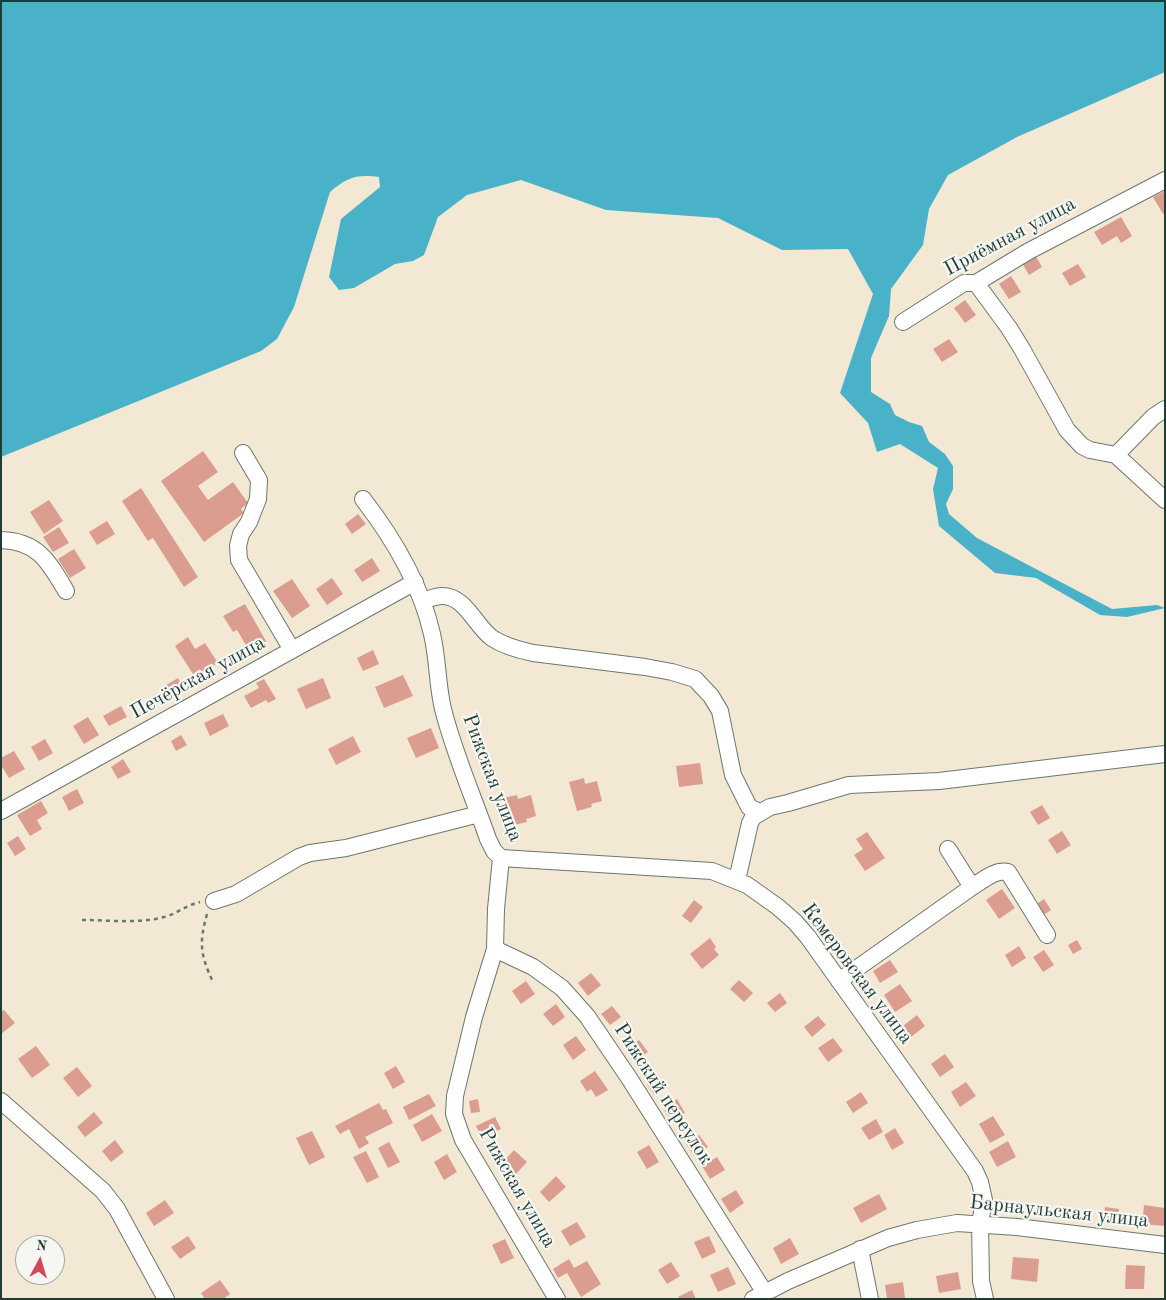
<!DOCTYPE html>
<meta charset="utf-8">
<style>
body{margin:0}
#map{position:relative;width:1166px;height:1300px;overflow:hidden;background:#f3e8d4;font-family:"Old Standard TT",serif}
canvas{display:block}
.frame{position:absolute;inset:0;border:2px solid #1f3d34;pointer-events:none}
.north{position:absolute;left:15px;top:1235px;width:50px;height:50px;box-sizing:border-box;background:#f6f6f2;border:1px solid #a0aca6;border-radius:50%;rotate:6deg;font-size:14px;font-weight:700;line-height:20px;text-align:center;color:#1f3d34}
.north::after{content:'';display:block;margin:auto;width:18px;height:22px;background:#d1495b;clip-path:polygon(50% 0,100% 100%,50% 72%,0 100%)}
</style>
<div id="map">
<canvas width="1166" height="1300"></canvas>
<div class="frame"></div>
<div class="north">N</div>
</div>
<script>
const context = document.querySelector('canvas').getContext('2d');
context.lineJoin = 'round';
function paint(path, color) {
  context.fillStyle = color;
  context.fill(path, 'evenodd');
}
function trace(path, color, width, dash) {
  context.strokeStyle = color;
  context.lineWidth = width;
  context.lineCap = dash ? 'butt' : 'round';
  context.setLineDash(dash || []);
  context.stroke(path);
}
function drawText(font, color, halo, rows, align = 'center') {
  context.font = font + ' "Old Standard TT",serif';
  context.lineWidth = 4.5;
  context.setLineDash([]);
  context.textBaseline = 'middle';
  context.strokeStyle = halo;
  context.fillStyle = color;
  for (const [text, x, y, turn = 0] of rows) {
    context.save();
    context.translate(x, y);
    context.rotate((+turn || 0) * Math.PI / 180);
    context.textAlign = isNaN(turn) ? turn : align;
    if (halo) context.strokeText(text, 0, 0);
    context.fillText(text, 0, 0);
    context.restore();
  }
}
paint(new Path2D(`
 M1,1h1164v71l-148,65 -69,38 -19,34 -6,36 -32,44 -2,27 -18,42v34l19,12 5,11 14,7 13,4 7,16 16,12 8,12v23l-7,15 3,10 28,24 135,71 45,-4 8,3 -38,9 -27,-2 -64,-37 -41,-5 -56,-47 -6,-37 5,-21 -38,-24 -23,8 -9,-29 -28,-30 33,-99 -25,-45 -66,1 -64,-32 -112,-8 -85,-30 -54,15 -29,22 -14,38 -11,6 -18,3 -41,24 -15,2 -10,-13 12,-58 39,-32 -1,-10c-22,-3 -32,0 -49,15l-36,115 -17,32 -16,12 -260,106z`), '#49b2c8');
paint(new Path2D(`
 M1165,191v22l-2,1 -10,-17z
 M1121,217l11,19 -11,7 -4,-7 -15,9 -8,-13z
 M1034,253l8,14 -13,8 -8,-14z
 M1078,264l8,13 -16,9 -8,-13z
 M1011,276l10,16 -12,7 -10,-15z
 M965,300l11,15 -11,8 -11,-15z
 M949,339l9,13 -16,10 -9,-13z
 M203,451l15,21 -20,14 10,14 25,-18 15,21 -7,6 3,4 -40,29 -43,-61z
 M141,488l57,89 -14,10 -31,-49 -5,3 -26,-40z
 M49,500l14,21 -19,13 -14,-22z
 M358,514l8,10 -14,10 -7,-10z
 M107,521l8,13 -18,11 -8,-13z
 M59,527l10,16 -16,9 -10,-15z
 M74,549l12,19 -16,10 -12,-19z
 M372,558l8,13 -18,11 -8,-12z
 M332,578l11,16 -16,11 -11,-16z
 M292,579l18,27 -18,12 -19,-27z
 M245,604l22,39 -17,9 -13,-22 -4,2 -10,-16z
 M188,637l7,12 10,-6 13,20 -16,10 -2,-4 -7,5 -18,-28z
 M373,650l6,14 -16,7 -6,-13z
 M403,675l10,21 -29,12 -9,-21z
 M178,678l6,10 -15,9 -6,-10z
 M323,678l8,20 -25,11 -9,-20z
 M264,679l12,20 -8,4 -2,-3 -15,8 -7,-12 15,-8 -3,-5z
 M121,706l6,11 -18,9 -6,-10z
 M223,714l6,12 -19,10 -6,-13z
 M88,717l11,18 -15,9 -11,-18z
 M431,728l8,20 -23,10 -9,-20z
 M181,735l6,10 -11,6 -5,-10z
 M353,736l8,16 -25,13 -8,-16z
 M45,739l8,14 -14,8 -8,-14z
 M14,751l11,18 -16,9 -8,-13v-7z
 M123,759l8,13 -13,7 -7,-12z
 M700,763l3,21 -24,3 -3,-21z
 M584,778l1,6 12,-3 5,20 -11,3 1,3 -15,4 -8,-29z
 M77,789l7,14 -15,8 -7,-14z
 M517,795l1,4 13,-4 5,21 -10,3 1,3 -17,4 -7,-28z
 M41,801l7,12 -11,7 5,9 -12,7 -13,-21z
 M1042,805l8,13 -12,7 -8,-13z
 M1062,831l9,14 -14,9 -9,-14z
 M867,832l18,26 -20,13 -11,-16 9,-6 -7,-10z
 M18,836l8,13 -11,7 -8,-13z
 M1002,889l13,19 -16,11 -13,-19z
 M1044,899l7,11 -9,6 -7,-11z
 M694,900l9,7 -12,16 -9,-7z
 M710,938l6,9 -2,2 5,6 -17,14 -12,-15z
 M1077,940l5,9 -9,5 -5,-9z
 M1019,946l7,12 -14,9 -7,-12z
 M1044,950l10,15 -11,7 -10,-15z
 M890,960l8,12 -18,11 -7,-12z
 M591,973l10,12 -13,11 -10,-13z
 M739,980l14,13 -9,9 -14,-13z
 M526,981l9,13 -14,10 -9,-13z
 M900,984l12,17 -17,11 -11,-17z
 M780,993l7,10 -12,9 -8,-9z
 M556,1004l9,13 -12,9 -10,-12z
 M612,1006l9,11 -11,8 -9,-11z
 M4,1010l11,13 -14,11v-22z
 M917,1015l8,11 -14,11 -8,-11z
 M818,1016l8,9 -14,12 -8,-10z
 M576,1036l10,14 -13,10 -10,-15z
 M833,1038l10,13 -15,11 -10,-14z
 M639,1040l9,12 -13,9 -8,-12z
 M36,1046l14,19 -18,13 -14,-19z
 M945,1054l9,13 -14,10 -9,-13z
 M396,1066l9,16 -12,7 -9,-16z
 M77,1067l15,19 -14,11 -15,-19z
 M595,1071l13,19 -12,7 -5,-8 -4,3 -7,-11z
 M659,1077l7,10 -12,8 -7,-11z
 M966,1082l10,14 -16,11 -9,-15z
 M861,1092l7,11 -15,10 -7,-11z
 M429,1094l7,12 -27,14 -6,-13z
 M478,1099l2,13 -9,1 -2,-12z
 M677,1099l8,14 -14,8 -8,-13z
 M379,1103l4,7 3,-1 7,14 -28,14 4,6 -10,6 -10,-20 -9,5 -5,-8z
 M94,1112l9,11 -18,14 -8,-10z
 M432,1114l10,17 -20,11 -9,-17z
 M993,1116l12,19 -15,8 -11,-19z
 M495,1117l6,12 -19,9 -6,-12z
 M876,1119l7,13 -14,8 -8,-12z
 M895,1128l9,15 -12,7 -8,-15z
 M312,1131l13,26 -16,8 -13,-27z
 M699,1135l9,12 -14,9 -8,-12z
 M115,1140l9,12 -13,10 -9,-11z
 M1008,1141l8,16 -19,10 -8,-15z
 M389,1142l11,20 -12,6 -10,-20z
 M649,1145l10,17 -12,7 -10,-17z
 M514,1150l13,12 -11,12 -13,-12z
 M366,1151l13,26 -12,6 -14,-26z
 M447,1154l10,18 -13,8 -10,-18z
 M717,1157l8,13 -15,9 -8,-13z
 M556,1176l10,11 -17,15 -9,-10z
 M736,1190l8,13 -14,10 -9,-14z
 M879,1194l8,15 -26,14 -8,-15z
 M165,1200l9,13 -20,13 -8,-13z
 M1144,1205l21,3v18l-23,-2z
 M1105,1207l14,2 -2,13 -14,-2z
 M577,1222l9,15 -16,9 -9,-15z
 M188,1236l8,12 -16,11 -9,-12z
 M709,1236l7,16 -14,7 -8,-17z
 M790,1238l9,16 -18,10 -8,-16z
 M505,1239l9,19 -13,6 -9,-19z
 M1013,1257l26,2 -2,23 -26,-3z
 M569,1259l5,9 13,-7 14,23 -20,13 -14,-24 -9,5 -5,-9z
 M671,1262l9,14 -13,8 -9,-14z
 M1126,1265l19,1 -1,23h-19z
 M728,1267l8,17 -18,8 -8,-17z
 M958,1272l3,17 -22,4 -3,-17z
 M220,1280l10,14 -7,5h-18l-4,-6z
 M903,1282l2,16 -18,1 -2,-14z
 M692,1290l4,9h-17l-1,-2z`), '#db9d8f');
const minor = new Path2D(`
 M976,283l33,45 13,21 45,81 15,16 8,4 26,5 49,45
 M903,322l61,-39h12l53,-32 136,-71
 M243,453l16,27 -1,19 -9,23 -8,12 -3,12 1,14 53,90
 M1116,455l37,-38 12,-8
 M363,499c30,39 58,86 69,135 6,25 5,50 11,75 11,44 30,87 45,130l6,12 7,7 -5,51 -1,40 -21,68 -19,79 -1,18 9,26 94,159
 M1,540c37,1 48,22 65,51
 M423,601c6,-2 13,-5 19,-5 24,0 33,30 50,42 12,8 27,12 41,15l112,14 27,5 23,7 16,17 9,15 13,64 16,32 10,5
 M1,811l414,-229
 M948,849l24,38
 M501,858l211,13 35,14 31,22 17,15 13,15 167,234 5,11 4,18 -4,24 1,57 4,18
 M737,880l13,-57 3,-6 17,-10 18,-4 61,-18 90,-4 226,-27
 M214,901l22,-7 63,-37 11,-4 36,-5 133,-34
 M495,949l38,18 29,21 25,28 42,62 136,215
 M839,981l133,-94c10,-6 23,-18 36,-15l39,63
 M1,1101l102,90 14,18 49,90
 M860,1249l10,50
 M753,1299l35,-18 100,-43 29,-8 40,-7 60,4 148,18`);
trace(minor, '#69796c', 18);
trace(new Path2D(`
 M207,914c-8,29 -7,40 6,68
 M82,920c27,0 56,4 82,-3 13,-3 22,-12 36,-15`), '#69796c', 2.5, [4, 4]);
trace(minor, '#fff', 16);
drawText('20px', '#1f3d34', '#f6f6f2', [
 ["Приёмная улица",1010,237,-28],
 ["Печёрская улица",198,678,-29],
 ["Рижская улица",492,778,69],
 ["Кемеровская улица",857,974,53],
 ["Рижский переулок",663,1094,57],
 ["Рижская улица",517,1188,60],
 ["Барнаульская улица",1059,1212,6]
]);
</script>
